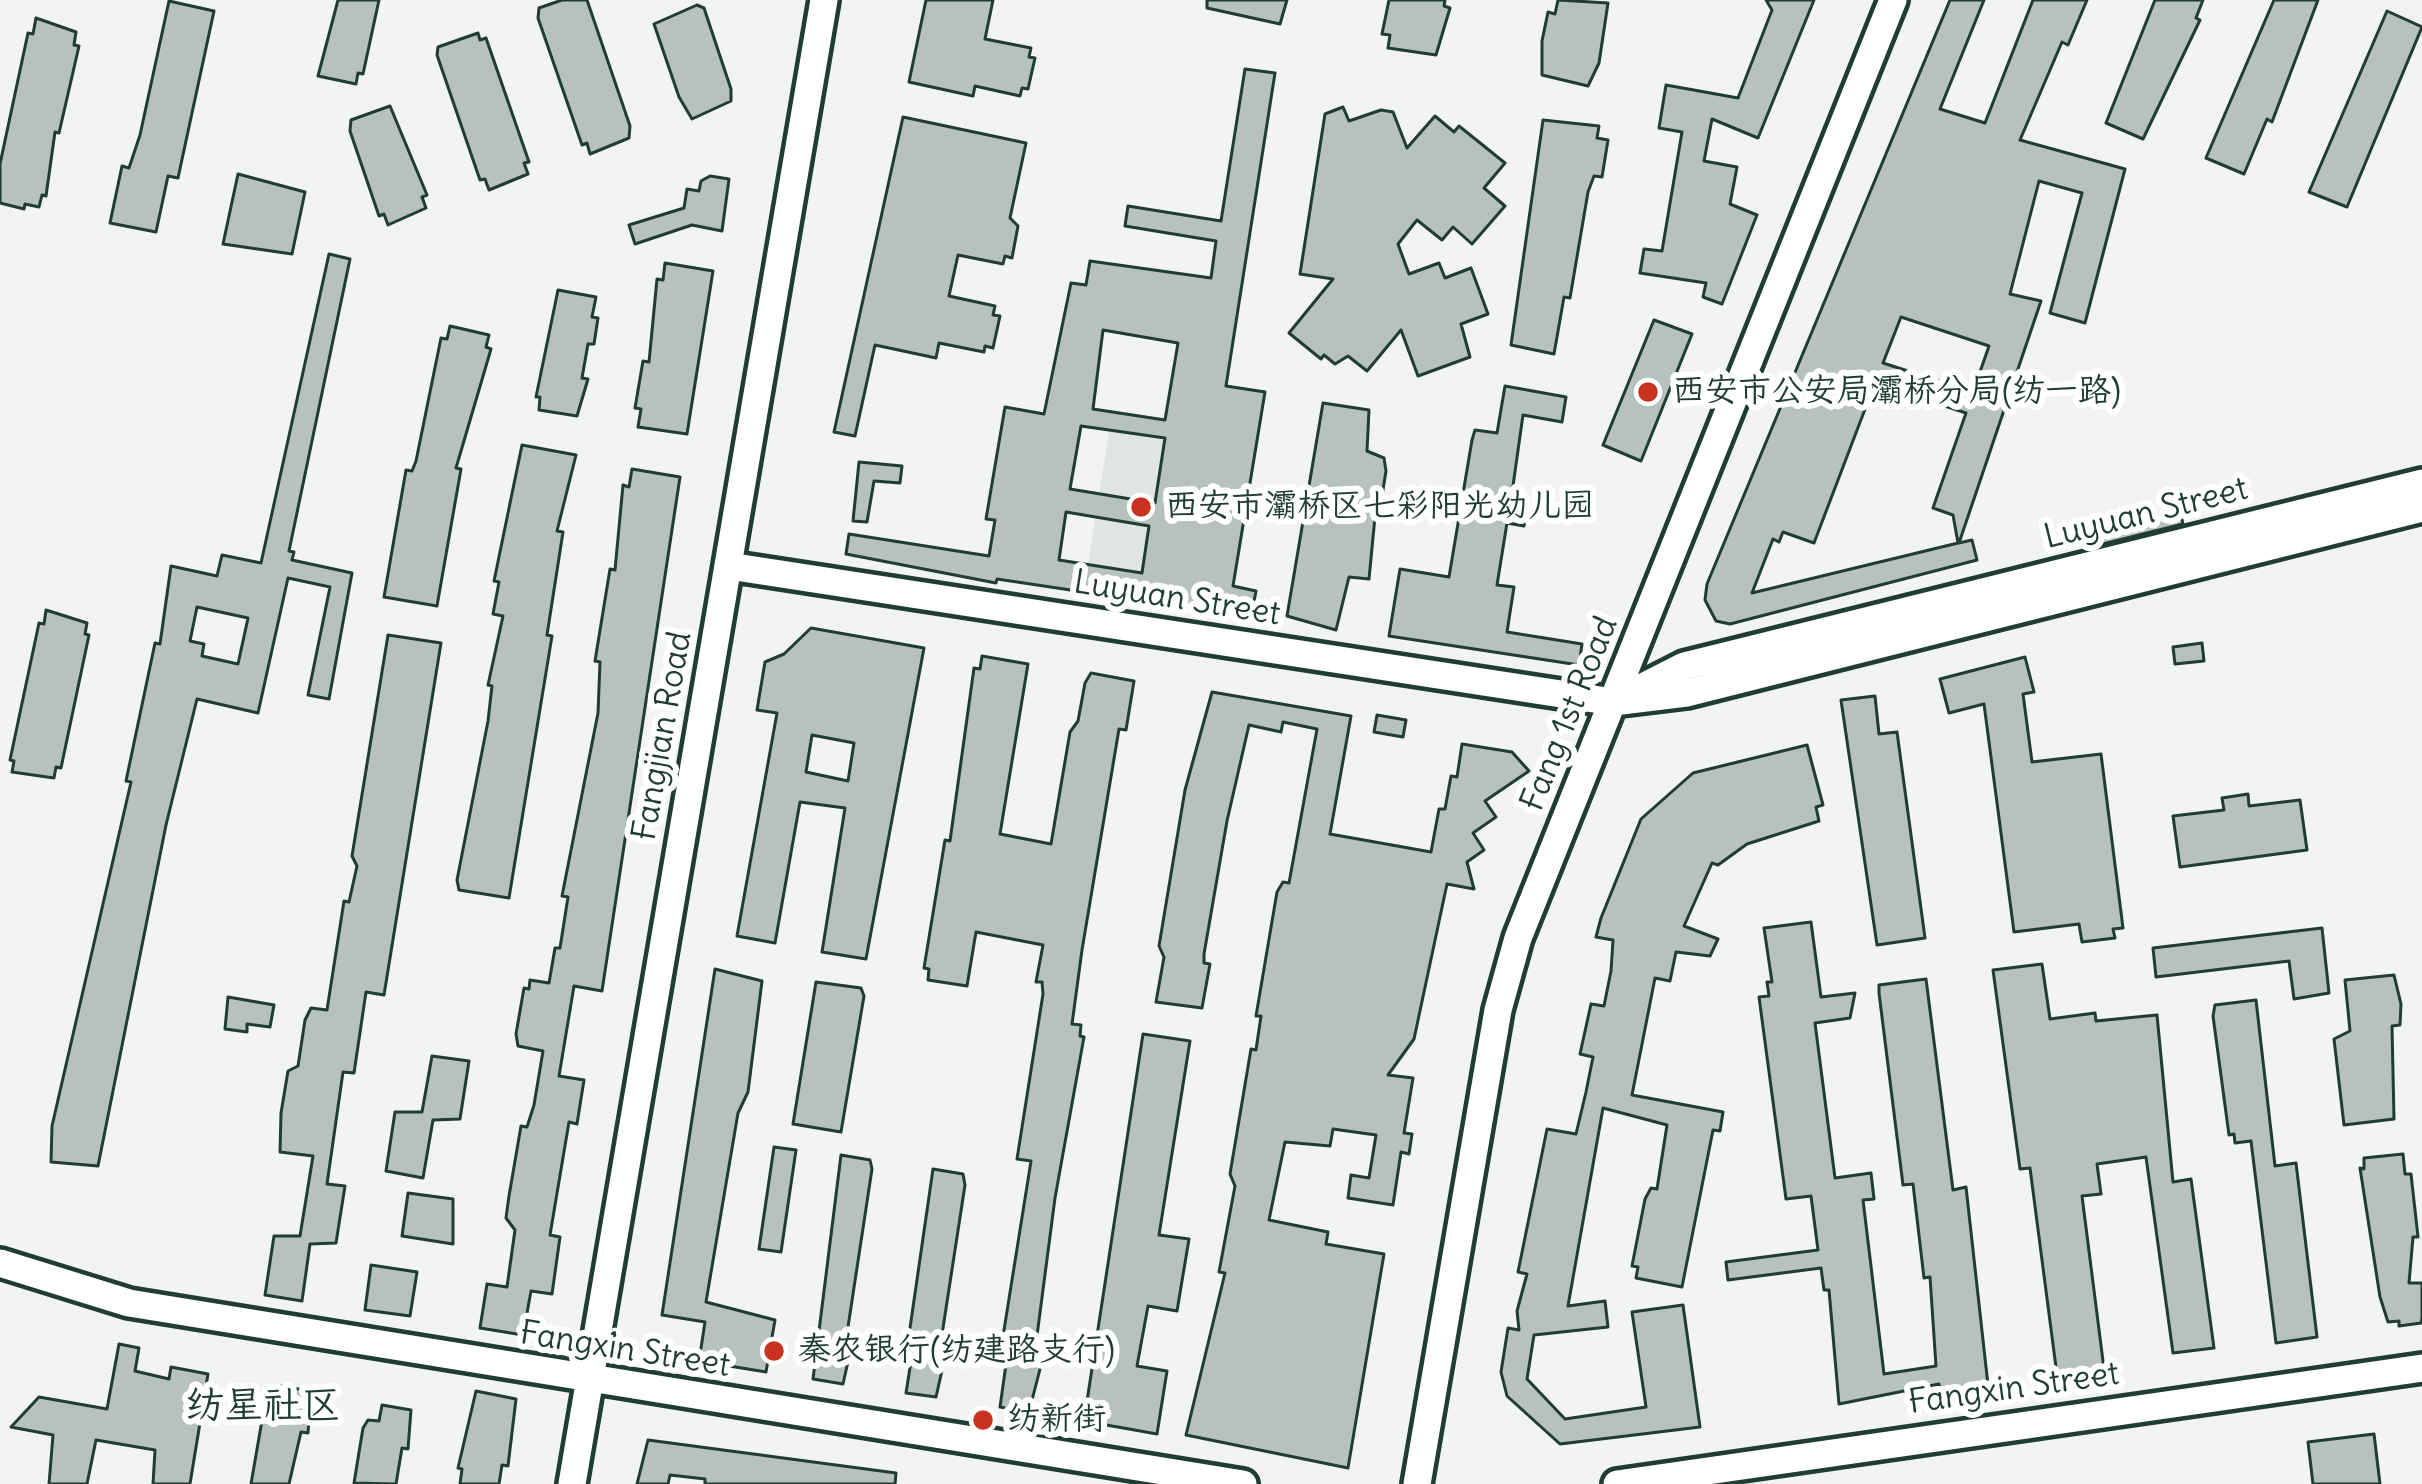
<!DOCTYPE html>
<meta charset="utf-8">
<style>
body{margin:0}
canvas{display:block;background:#f2f3f3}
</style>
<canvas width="2422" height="1484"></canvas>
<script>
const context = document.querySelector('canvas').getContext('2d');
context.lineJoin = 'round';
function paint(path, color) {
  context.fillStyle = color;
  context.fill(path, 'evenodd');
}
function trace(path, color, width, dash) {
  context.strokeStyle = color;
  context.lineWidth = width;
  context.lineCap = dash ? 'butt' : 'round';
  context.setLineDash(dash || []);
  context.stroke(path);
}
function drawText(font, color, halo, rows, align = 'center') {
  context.font = font + ' Delius,"LXGW WenKai TC",sans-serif';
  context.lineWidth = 12;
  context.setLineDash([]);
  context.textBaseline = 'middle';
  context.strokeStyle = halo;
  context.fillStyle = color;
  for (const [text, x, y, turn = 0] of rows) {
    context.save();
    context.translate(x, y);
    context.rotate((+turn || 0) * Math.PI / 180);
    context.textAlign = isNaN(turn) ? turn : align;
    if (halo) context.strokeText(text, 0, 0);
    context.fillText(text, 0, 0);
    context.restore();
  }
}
paint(new Path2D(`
 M1112,414l87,17 -30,164 -84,-13z`), '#e0e4e3');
const building = new Path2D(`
 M338,0h41l-16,74 -5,-1 -2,11 -38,-8z
 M562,0h25l43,126 -1,12 -39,16 -3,-11 -5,2 -44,-127 1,-10z
 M926,0h67l-8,39 46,9 -2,9 6,1 -7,31 -6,-1 -2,8 -45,-10 -2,10 -64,-14z
 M1207,0h80l-7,24 -73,-16z
 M1389,0h56l-1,6 6,2 -14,47 -48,-7 2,-13 -8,-1z
 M1558,0l50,3 -9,60 -11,23 -46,-11v-34l6,-29 7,2z
 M1766,0h48l-56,138 -46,-19 -8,42 33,6 -7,37 27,11 -35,89 -19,-7 3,-14 -66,-10 4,-24 18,2 20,-119 -23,-4 7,-43 72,13 34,-88z
 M1950,0h34l-44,109 45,14 48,-123h54l-19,45 -6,-3 -42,98 105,29 -40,154 -35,-10 32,-120 -43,-12 -29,113 31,7 -82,242 13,-3 5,20 -247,64 -14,-3 -11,-21 2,-16zM1901,317l88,29 -16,46 -90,-29zM1875,383l91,30 -33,95 20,7 5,28 -206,50 21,-54 6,3 4,-10 31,11z
 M2155,0h48l-7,18 4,2 -57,119 -37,-16z
 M2274,0h44l-46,122 -5,-3 -23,55 -38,-16z
 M169,1l45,10 -36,167 -10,-2 -12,56 -46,-9 12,-57 7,2 11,-33z
 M697,5l7,3 27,81v12l-39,18 -13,-22 -25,-73z
 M2387,11l35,16 -75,180 -38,-15z
 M36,18l40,14 -2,13 5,1 -20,87 -4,-1 -9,64 -4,-1 -3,12 -14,-3 -1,5 -24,-6v-39l28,-131 5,1z
 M478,33l2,7 6,-2 43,124 -5,1 4,11 -39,16 -4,-11 -5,1 -43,-125 1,-8z
 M1245,69l30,4 -49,313 39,6 -32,194 23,5 -5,26 -254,-38 -1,4 -150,-29 3,-20 140,22 6,-36 -9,-1 19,-112 39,7 27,-131 15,2 4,-24 121,17 5,-37 -91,-15 3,-20 93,15zM1103,330l75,13 -13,77 -72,-11zM1081,426l84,12 -10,65 -85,-14zM1066,512l83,14 -7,47 -83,-13z
 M390,106l37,89 -5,2 4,11 -38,17 -4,-11 -5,2 -29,-85 1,-11z
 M1343,107l6,14 32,-11 12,2 14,36 28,-32 19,16 5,-6 46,37 -21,25 21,18 -33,38 -19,-17 -11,13 -25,-20 -19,24 11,30 30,-11 6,15 26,-10 17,46 -27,10 9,33 -52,19 -17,-46 -34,41 -19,-15 -13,8 -11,-9 -3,4 -32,-26 44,-54 -33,-5 25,-160z
 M903,117l123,26 -16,75 8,8 -6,32 -7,-2 -2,8 -45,-9 -9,41 46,10 -2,9 7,1 -7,32 -8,-2 -1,6 -45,-9 -3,15 -61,-13 -20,91 -21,-4z
 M1543,120l56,6 -2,12 11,2 -6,37 -8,-1 -6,16 -18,106 -6,-1 -10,57 -43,-9z
 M238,174l67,18 -13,62 -69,-10z
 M710,176l19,3 -7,52 -30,-6 -57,19 -6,-19 55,-17 3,-19 12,2 2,-10z
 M329,254l21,5 -61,292 5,1 -2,8 60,13 -23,126 -21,-4 22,-108 -42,-9 -30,135 -61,-14 -31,126 -68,341 -47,-4 1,-36 79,-344 -5,-1 29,-138 5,1 11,-78 46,10 5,-21 39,8zM197,607l51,11 -10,46 -36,-8 2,-12 -14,-3z
 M665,263l48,8 -26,163 -49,-7 3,-18 -6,-1 8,-47 6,1 8,-83 6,1z
 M558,290l38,7 -4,20 6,1 -4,26h-6l-6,34 6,1 -11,37 -38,-6 1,-13h-4z
 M1654,320l38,14 -51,127 -38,-16z
 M450,326l39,9 -3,12 5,2 -35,119 5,1 -24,137 -53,-9 22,-127 6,1 4,-10 25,-123 6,1z
 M1505,386l61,11 -4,25 -39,-7 -12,85 17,2 -4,24 -17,-3 -10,62 17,2 -7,45 75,12 -3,21 -190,-29 11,-67 49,8 23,-137 3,-10 22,3z
 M1323,403l46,7 -2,41 17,7 2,13 -4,25h-5l-8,83 -20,-2 -13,53 -49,-14z
 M522,445l54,10 -19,76 6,1 -16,103 5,1 -43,262 -50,-8 -2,-10 31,-159 4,-35 -4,-1 15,-69 -10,-2 6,-32 -5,-1z
 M859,462l43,4 -2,17 -26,-2 -7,41 -14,-1z
 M632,469l48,8 -78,514 -28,-5 -15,90 25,4 -7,44 -8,-2 -19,113 10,2 -8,57 -21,-3 -8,44 -43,-7 7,-44 20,3 8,-57 -9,-12 3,-22 12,-70 6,1 7,-22 9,-54 -25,-5 -2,-12 8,-46 5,1 1,-9 19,3 6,-35h5l8,-51 -6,-1 36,-183 2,-51 -5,-1 15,-92 5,1 8,-85 6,2z
 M2180,511l3,13 -96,24 -3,-14z
 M46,610l41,13 -2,11 4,1 -28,133 -5,-1 -2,11 -42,-6 2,-11 -4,-1 29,-137 5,1z
 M811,628l113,20 -58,311 -44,-7 23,-144 -45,-6 -25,141 -38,-7 40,-223 -20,-3 8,-48 19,-8zM812,735l42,8 -6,38 -42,-9z
 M388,635l53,8 -57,352 -18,-3 -12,81 -11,-1 -16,112 18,2 -9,57 -26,1 -8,57 -37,-6 9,-59h26l13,-80 -33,-4 1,-39 7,-42 10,-5 7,-46 6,-12 16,2 17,-109 5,1 8,-36 -5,-10z
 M2202,643l2,18 -29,3 -2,-17z
 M982,656l46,8 -28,170 51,10 19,-112 8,-11 7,-38 6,-10 43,8 -8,49 -7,-1 -37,221 -10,74 9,1 -1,11 4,1 -29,161 -20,153 5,18 -11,43 -29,-5 8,-57 -7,-1 30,-188 -14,-2 26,-165 -1,-12h-6l7,-37 -67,-13 -9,54 -39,-6 1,-11 -5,-1 21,-128 5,1 24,-173 6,1z
 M2025,657l9,35 -11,2 9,68 69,-8 22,174 -10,1 2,9 -33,4 -3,-18 -65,8 -30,-228 -35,9 -9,-34z
 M1212,692l139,24 -21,118 101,18 8,-43h6l6,-33 6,1 5,-33 50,8 17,19 -44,30 11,16 -23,16 11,17 -17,12 7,27 -27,-5 -33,155 -26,36 25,3 -9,55 8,1 -3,20 -8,-2 -8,53 -45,-7 3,-23 18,3 7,-43 -43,-6 -3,17 -45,-4 -16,78 59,12 -2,12 58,10 -36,214 -162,-33 39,-162 -6,-1 16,-86 -5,-12 21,-125 5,1 5,-34h-5l21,-124 6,-10 6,1 28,-154 -34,-7 -2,10 -32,-7 -22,96 -23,133v9l6,1 -8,44 -46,-6 8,-45 -5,-11 26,-156z
 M1875,696l4,38 18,-2 28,206 -48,7 -36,-245z
 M1377,715l29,5 -3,17 -29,-5z
 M1807,745l16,60 -7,2 3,14 -72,23 -29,21 -6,-2 -28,63 34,13 -8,17 -34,-4 -6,29 -15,-3 -23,117 91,17 -3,19 -7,-1 -31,157 -46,-9 2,-11 -6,-1 13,-67 6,-11 6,1 10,-64 -64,-17 -35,198 37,-5 3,26 -74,8 -7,44 38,40 81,-12 -14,-95 51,-7 17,122 -140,17 -53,-48 -6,-24 7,-44 11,2 -2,-19 10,-37 -9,-2 29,-143 29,5 10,-42 7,-35 -13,-3 11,-50 13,2 7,-35 2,-31 -17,-3 5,-19 40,-99 52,-46z
 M2248,794l1,12 51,-6 7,50 -127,17 -7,-51 51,-6 -2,-12z
 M1811,922l10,75 34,-4 -5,25 -35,5 20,155 36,-5 3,26 -11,1 21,174 52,-8 -6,-89 -6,1 -11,-94 -10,1 -24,-192v-8l47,-6 27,211 13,-3 22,198 -48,5 -1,-6 -100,20 -10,-114h-5l-3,-22 -93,12 -2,-18 92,-12 -7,-54 -25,3 -27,-202 10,-1 -2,-14h5l-8,-54z
 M2322,928l7,65 -35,6 -5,-38 -133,16 -3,-29z
 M2042,964l8,55 45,-6 1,8 61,-6 16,167 18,-3 23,169 -41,5 -27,-196 -49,7 4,30 -19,2 22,173 -47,6 -27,-207 -10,1 -27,-199z
 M715,969l47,12 -14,111 -10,21 -32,189 69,18 -9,52 -67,-11 6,-39 -43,-7z
 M2394,975l7,29 -1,21 -8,1 2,93 -50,6 -10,-86 16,-8 -5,-51z
 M816,982l45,6 3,8 -23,136 -48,-8z
 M228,997l46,8 -4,22 -23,-3v8l-22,-3z
 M2256,1000l19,166 21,-3 21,174 -41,6 -25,-202 -16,2 -1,-9 -5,1 -16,-119 2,-11z
 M1143,1034l47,7 -31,194 30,4 -12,72 -29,-5 -11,60 30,5 -10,63 -73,-13z
 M432,1056l37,5 -9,58 -27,1 -10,58 -37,-7 9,-59h27z
 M774,1147l22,3 -15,102 -22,-3z
 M2403,1154l2,20h6l7,63h-5l-4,46h13v35l-1,5 -22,3v-5l-11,1 -8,-25 -20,-129 4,1v-11z
 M841,1155l29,5 2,9 -24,158 5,12 -10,45 -30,-5z
 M933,1169l30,5 2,11 -24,156 5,12 -10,44 -30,-4 9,-57 -6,-1z
 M408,1193l45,6v45l-51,-8z
 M371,1265l46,7 -7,44 -45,-6z
 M119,1344l20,4 -4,23 34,8 2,-12 37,7 -18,110h-37l2,-34 -59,-10 -9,44h-38l4,-49 -42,-8 28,-30 68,12z
 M280,1386l31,5 -3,42 -7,-1 -12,52h-38l14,-81 15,3z
 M476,1391l40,8 -8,67 -6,-1 -3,19h-39l2,-15 -4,-1z
 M382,1405l29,5 -3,39 -6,-1 -6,36 -42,-1 9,-55 5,-8 11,1z
 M2374,1434l6,50h-67l-5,-42z
 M648,1440l248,33 -1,11h-190v-5l-35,-4 -2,9h-31z`);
paint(building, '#b7c1bd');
trace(building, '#1f3d34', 3);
const tertiary = new Path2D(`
 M729,566l884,136 74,-9 735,-185
 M1633,692l51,-26 738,-183
 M0,1263l129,40 1114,181
 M572,1484l252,-1484
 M1417,1484l81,-474 20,-72 375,-938
 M1617,1484l805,-116`);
trace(tertiary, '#1f3d34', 36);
trace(tertiary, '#fff', 27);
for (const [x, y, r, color] of [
 [1648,392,12,"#c8321e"],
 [1141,507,12,"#c8321e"],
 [774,1351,12,"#c8321e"],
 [983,1420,12,"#c8321e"]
]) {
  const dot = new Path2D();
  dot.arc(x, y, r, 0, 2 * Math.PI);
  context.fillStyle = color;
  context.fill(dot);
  trace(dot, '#fff', 4.5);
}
drawText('33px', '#1f3d34', '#fff', [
 ["西安市公安局灞桥分局(纺一路)",1672,392],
 ["西安市灞桥区七彩阳光幼儿园",1165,507],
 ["秦农银行(纺建路支行)",798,1351],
 ["纺新街",1007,1420]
], 'left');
drawText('33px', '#1f3d34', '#fff', [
 ["Luyuan Street",2146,514,-14],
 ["Luyuan Street",1177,599,9],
 ["Fang 1st Road",1570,714,-68],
 ["Fangjian Road",663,736,-80],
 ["Fangxin Street",625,1350,9],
 ["Fangxin Street",2014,1389,-8]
]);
drawText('39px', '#1f3d34', '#fff', [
 ["纺星社区",263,1407]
]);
</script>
